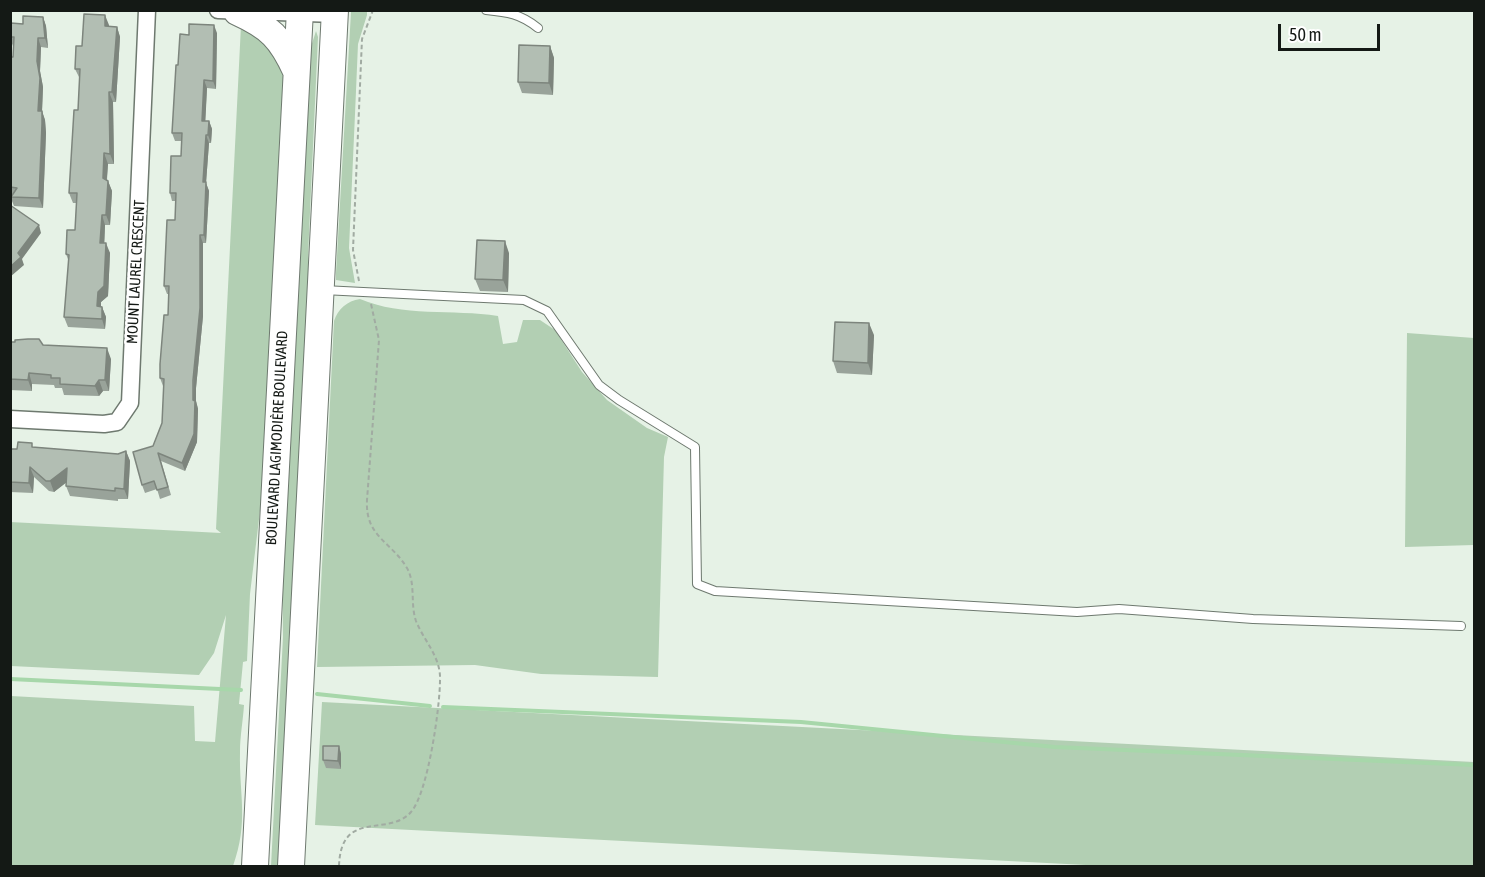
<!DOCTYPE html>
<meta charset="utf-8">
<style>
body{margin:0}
#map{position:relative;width:1485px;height:877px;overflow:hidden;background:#e6f2e6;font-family:"Asap Condensed",sans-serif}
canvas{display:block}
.frame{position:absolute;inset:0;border:12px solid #141915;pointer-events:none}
.scale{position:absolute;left:1278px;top:24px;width:102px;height:27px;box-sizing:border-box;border:3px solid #141915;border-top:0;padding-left:8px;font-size:18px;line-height:21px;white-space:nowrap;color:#141915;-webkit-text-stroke:4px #fff;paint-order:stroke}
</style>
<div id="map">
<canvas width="1485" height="877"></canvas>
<div class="frame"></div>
<div class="scale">50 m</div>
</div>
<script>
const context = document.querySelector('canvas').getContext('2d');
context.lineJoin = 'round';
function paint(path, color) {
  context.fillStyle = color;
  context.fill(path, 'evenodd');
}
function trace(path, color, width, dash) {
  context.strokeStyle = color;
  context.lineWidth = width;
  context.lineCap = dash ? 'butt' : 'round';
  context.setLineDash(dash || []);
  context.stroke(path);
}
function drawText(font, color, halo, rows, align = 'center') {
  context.font = font + ' "Asap Condensed",sans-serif';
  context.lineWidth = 5;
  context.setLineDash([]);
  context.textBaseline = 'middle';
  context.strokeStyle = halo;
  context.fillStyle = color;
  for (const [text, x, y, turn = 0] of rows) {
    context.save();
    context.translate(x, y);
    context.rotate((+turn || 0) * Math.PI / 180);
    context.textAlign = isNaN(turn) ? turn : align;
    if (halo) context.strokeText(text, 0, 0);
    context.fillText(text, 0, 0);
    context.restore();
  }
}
paint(new Path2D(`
 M351,12h16v3l-9,29 -3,70 -6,134 6,35 -19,-3v-7z
 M241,25l10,1 33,41 -22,427 -12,100 -3,67 -4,1 -4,42 5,1c-1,16 -4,31 -4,47 -1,44 9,69 -7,114h-222v-170l183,10 1,35 20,1 11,-127 -12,38 -15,22 -188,-9 -1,-144 211,11 -5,-4z
 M316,31l2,6 -10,219 3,47 -27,563h-13l12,-229 -1,-103 27,-481z
 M360,299c42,18 93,10 138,17l5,28 14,-2 6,-22h17l15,10 27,42 25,28 40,28 21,9 -4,20 -6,220 -117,-3 -66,-9 -158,2 17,-346c4,-12 13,-20 26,-22z
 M1407,333l67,5v207l-69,2z
 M322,702l1152,60v104h-369l-790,-41z`), '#b2cfb3');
trace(new Path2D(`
 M10,679l231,11
 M317,694l113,12
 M443,707l358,15 254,25 419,18`), '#a7d7aa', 4);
const lane = new Path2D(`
 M486,10c21,2 35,4 52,18
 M323,290l201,10 23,11 52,74 20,15 76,47 2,137 18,7 362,21 42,-3 134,10 208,7`);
const street = new Path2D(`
 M218,10l117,4
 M10,419l94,5 13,-2 13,-19 17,-393`);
const primary = new Path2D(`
 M237,12c33,15 44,26 59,59
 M255,866l45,-856
 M291,866l44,-856`);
trace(lane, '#6e796f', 10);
trace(street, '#6e796f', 19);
trace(primary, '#6e796f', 28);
trace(new Path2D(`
 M359,281l-6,-31 9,-211 11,-29
 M339,866c2,-58 49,-28 72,-54 17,-19 29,-105 29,-132 1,-23 -16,-39 -24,-59 -6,-17 0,-37 -9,-53 -16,-27 -42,-31 -40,-68l12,-160 -8,-36`), '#a1aba2', 2, [4.5, 3]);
trace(lane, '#fff', 8);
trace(street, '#fff', 16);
trace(primary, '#fff', 26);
paint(new Path2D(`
 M43,17l3,9 2,22 -7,-1 -1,24 3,16 -1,24 3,9 1,13 -3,75 -29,-2 -4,-10v-139h3v-11l-3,-7 1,-16 12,1z
 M109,25v1l8,1 3,10 -4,65h-3l1,62h-6l-1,16 1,1 4,10 -2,34h-5l-1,18 6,10 -2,43 -7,6v5h1l4,10 -1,12 -37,-2 -4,-10 5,-55 -3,-8 9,-24 2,-27h-4l-4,-10 9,-83 2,-31 -5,-10 7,-23z
 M217,33l-1,56 -9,-1 -2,33h4l3,8 -1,14h-2l-3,40 3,8 -3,52h-3v73l-7,72v13l2,8 -1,33 -12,29 -24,-10 10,34 -11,4 -3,-10 -12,4 -3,-8 11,-39 9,-23 2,-36 -1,-1 -3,-8 8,-63 1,-21h-2l-3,-8 11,-66 1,-19h-4l-2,-8 11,-37 1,-15h-7l-3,-8 6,-68 11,-30z
 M550,46l4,12 -1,37 -31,-2 -4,-11z
 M509,253l-1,39 -28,-1 -5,-12z
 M874,335l-2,40 -35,-2 -4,-12z
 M10,342l33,3 68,14 -2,32h-6l-4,5 -35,-1 -2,-7h-7l-1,-3 -22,-1v7l-22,-1z
 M33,447l85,7 8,-3 4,10 -2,38h-10v2l-48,-5 -4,-10v-4l-12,10 -5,-1 -15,-14 -1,16 -23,-1v-43h7z
 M339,746l2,8v15l-15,-1 -3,-8z`), '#99a39a');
paint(new Path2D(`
 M105,15l4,10 -1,11 -3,-10z
 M43,17l3,9 2,22 -3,-10z
 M214,25l3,8 -1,56 -3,-8z
 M117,27l3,10 -4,65 -4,-10z
 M38,38l3,9 -1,24 3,16 -1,24 3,9 1,13 -3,75 -4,-10 -2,-137z
 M550,46l4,12 -1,37 -4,-12z
 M204,80l3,8 -2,41 -3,-8z
 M109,92l4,10 1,62 -4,-10z
 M209,121l3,8 -1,14 -3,-8z
 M206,135l3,8 -3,40 3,8 -3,52 -2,-8 -1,-53z
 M104,153l4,11 -2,24 -3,-10z
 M108,181l4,10 -2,34 -4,-10z
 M102,215l3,10 -1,28 -4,-10z
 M39,225l2,8 -19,26 2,6 -14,12v-10l8,-14z
 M200,235l3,8v73l-7,72v13l2,8 -1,33 -12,29 -3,-8 11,-63z
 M505,241l4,12 -1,39 -5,-12z
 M106,243l4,10 -2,43 -7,6v15l-4,-11 1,-14z
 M102,307l4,10 -1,12 -3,-10z
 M869,323l5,12 -2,40 -4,-12z
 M107,348l4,11 -2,32 -4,-11z
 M29,373l3,11v7l-4,-11z
 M99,380l4,11 -4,5 -4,-10z
 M126,451l4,10 -2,38 -4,-10z
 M30,467l4,10 -1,16 -4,-10z
 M67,468l4,11 -17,13 -4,-11z
 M339,746l2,8v15l-3,-8z`), '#7d857d');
const building = new Path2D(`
 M84,14l21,1v11l12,1 -5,65h-3l1,62 -6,-1 -1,25 5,3 -2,34h-4l-2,28h6l-2,43 -6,6 -1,14 5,1v12l-38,-2 5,-62 -3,-1 1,-24h8l2,-37h-8l5,-83h4l2,-41h-5l1,-23h6z
 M23,16l20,1 2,21h-7l-1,23 3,17 -2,33h4v13l-3,74 -28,-1 6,-9 -7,-1v-130h3l1,-20h-4l1,-14 12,1z
 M189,24l25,1 -1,56 -9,-1 -2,41h7l-1,14h-2l-3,47h3l-2,53h-4v73l-7,72v20l2,1 -1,33 -12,29 -24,-10 10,34 -11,3 -3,-9 -12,4 -9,-33 20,-6 9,-23 2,-44 -4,-1v-14l4,-49h4l1,-29h-5l3,-66h8l1,-27h-6l1,-37h10l1,-23h-10l4,-68h2l2,-31 9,1z
 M519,45l31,1 -1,37 -31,-1z
 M10,205l29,20 -21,28 3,4 -11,10z
 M477,240l28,1 -2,39 -28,-1z
 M835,322l34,1 -1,40 -35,-2z
 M28,339h11l4,6 64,3 -2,32h-6l-4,6 -35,-2v-6h-9v-3l-22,-2 -1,7 -18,-1v-37h5v-2z
 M18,442l14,1v4l50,4 36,3 8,-3 -2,38 -9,-1v3l-49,-5 1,-18 -17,13h-4l-16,-14 -1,16 -19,-1v-33h7z
 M323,746h16l-1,15 -15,-1z`);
paint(building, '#b2beb3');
trace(building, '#7d857d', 1.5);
drawText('15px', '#141915', '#fff', [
 ["MOUNT LAUREL CRESCENT",136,272,-87],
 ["BOULEVARD LAGIMODIÈRE BOULEVARD",277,438,-87]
]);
</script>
